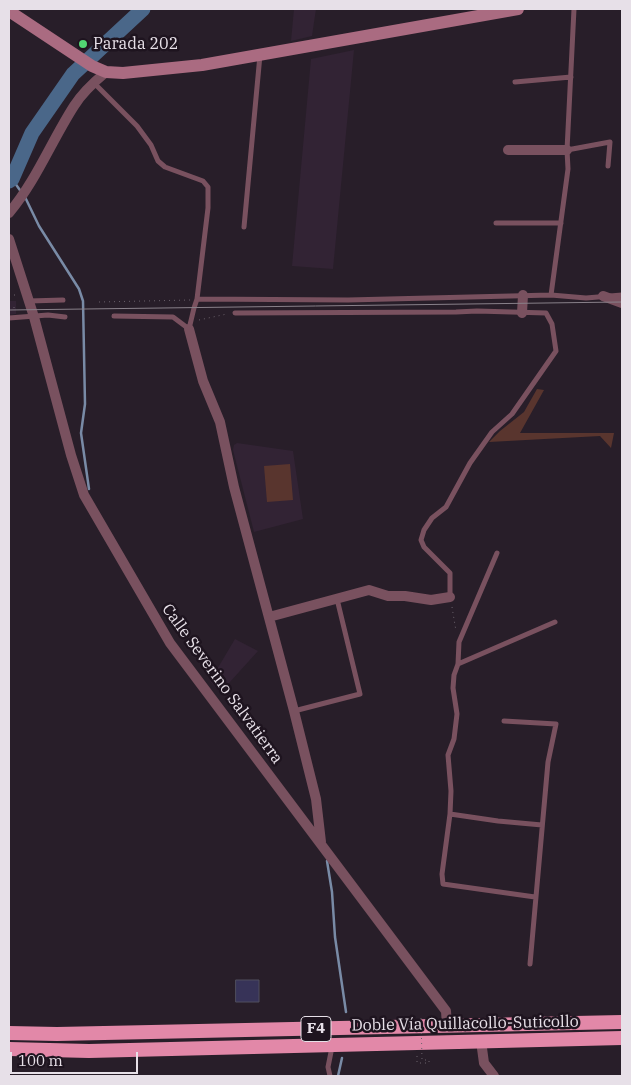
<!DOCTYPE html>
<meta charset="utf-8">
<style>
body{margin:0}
#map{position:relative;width:631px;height:1085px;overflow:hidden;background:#281e29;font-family:"IBM Plex Serif",serif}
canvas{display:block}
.frame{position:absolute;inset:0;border:10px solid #e7e0e8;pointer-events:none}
.scale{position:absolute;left:10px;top:1052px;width:128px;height:22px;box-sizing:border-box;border:2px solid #e7e0e8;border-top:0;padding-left:6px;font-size:15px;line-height:18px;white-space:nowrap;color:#e7e0e8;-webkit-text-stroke:4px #1e141f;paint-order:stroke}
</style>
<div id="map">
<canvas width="631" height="1085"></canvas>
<div class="frame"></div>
<div class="scale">100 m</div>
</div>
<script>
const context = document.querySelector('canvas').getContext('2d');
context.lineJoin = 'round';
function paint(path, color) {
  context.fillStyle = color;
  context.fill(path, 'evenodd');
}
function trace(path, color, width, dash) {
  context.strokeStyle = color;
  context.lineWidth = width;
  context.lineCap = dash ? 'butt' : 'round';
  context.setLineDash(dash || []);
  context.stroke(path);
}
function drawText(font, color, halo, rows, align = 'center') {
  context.font = font + ' "IBM Plex Serif",serif';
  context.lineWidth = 5;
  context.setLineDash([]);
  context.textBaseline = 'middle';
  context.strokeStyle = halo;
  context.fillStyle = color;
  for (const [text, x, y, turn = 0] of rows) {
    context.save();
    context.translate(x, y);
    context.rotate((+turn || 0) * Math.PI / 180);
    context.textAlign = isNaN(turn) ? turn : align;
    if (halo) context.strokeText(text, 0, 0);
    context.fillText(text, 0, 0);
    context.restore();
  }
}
paint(new Path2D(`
 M294,9h22l-4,27 -21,5z
 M354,50l-21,219 -41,-3 19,-207z
 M9,301h7v13l-7,1z
 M237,443l56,8 10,68 -49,13 -21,-82 1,-5z
 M235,639l23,12 -38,42 -10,-12z`), '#322334');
paint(new Path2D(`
 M537,389l7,1 -24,43h94l-3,15 -11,-12 -111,6 11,-11 24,-19z
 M290,464l3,36 -26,2 -3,-36z`), '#59352e');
trace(new Path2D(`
 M12,179l10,14
 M25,197l14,29 40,63 4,12 2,103 -4,29 8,56
 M327,861l5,31 3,45 11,75
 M338,1076l4,-18`), '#798ba6', 2.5);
trace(new Path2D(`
 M9,181l3,-2 20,-46 41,-59 70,-65`), '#4a6789', 15);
const building = new Path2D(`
 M236,980h23v22h-23z`);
paint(building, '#373358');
trace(building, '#504f5e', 1);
trace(new Path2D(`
 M9,295h9
 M99,302l91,-2
 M9,308h5v-3
 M199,320l28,-6
 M452,607l4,24
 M417,1056v7h12v-3h-7`), '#6b626c', 1, [1, 4]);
trace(new Path2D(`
 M515,82l56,-5
 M94,83l43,43 14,19 7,16 7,6 38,14 5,6v21l-11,91 -3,9 -5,21 -16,-12 -59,-1
 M567,150l43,-8 -2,24
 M496,223h65
 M244,227l16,-172
 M551,295l17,-126 -1,-19 7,-141
 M197,299l151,1 203,-5 35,3 36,-3
 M29,301l34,-1
 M235,313l221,-1 21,-1 69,2 6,11 4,27 -44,63 -20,18 -22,31 -24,44 -14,11 -8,12 -3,10 3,7 26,26v24
 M9,318l39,-3 17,2
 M497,553l-38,89 -1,22 -4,11 -1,13 4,26 -3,25 -6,16 3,36 -1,23 -8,60 1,10 92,13
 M458,664l97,-42
 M294,711l66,-17 -23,-95
 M504,721l52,3 -8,38 -18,202
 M450,814l48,7 44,4
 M330,1076l-2,-9 4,-20`), '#79515f', 5);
trace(new Path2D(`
 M508,150h59
 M9,213c27,-32 42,-71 65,-107 8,-13 20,-24 32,-34
 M9,239l25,78 37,138 13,40 86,148 276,368 1,15
 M603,296l19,7
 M522,313l1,-18
 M189,329l14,52 17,41 14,65 60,224 22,88 5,43
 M269,617l100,-27 19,6h17l26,4 19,-3
 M481,1041l3,22 10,13`), '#79515f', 10);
trace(new Path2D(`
 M9,11l83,55 14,6 17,1 79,-8 316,-56`), '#aa6b81', 12);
trace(new Path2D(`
 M9,1033l48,1 565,-12
 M9,1049l80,2 533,-13`), '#e288a8', 14);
trace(new Path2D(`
 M9,310l613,-8`), '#89818a', 1);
trace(new Path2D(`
 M421,1018l1,42`), '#6b626c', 1, [1, 4]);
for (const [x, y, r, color] of [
 [83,44,5,"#52d673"]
]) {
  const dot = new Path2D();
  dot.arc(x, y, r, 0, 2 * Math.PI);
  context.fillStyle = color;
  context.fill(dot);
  trace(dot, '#1e141f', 2);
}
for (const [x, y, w] of [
 [316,1029,30]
]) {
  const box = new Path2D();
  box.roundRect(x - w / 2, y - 12.5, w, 25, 4);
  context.fillStyle = '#1e141f';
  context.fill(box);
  trace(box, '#e7e0e8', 1);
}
drawText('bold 15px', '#e7e0e8', null, [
 ["F4",316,1029]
]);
drawText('16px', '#e7e0e8', '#1e141f', [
 ["Parada 202",93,44]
], 'left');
drawText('16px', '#e7e0e8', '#1e141f', [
 ["Calle Severino Salvatierra",222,684,54],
 ["Doble Vía Quillacollo-Suticollo",465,1024,-1]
]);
</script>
